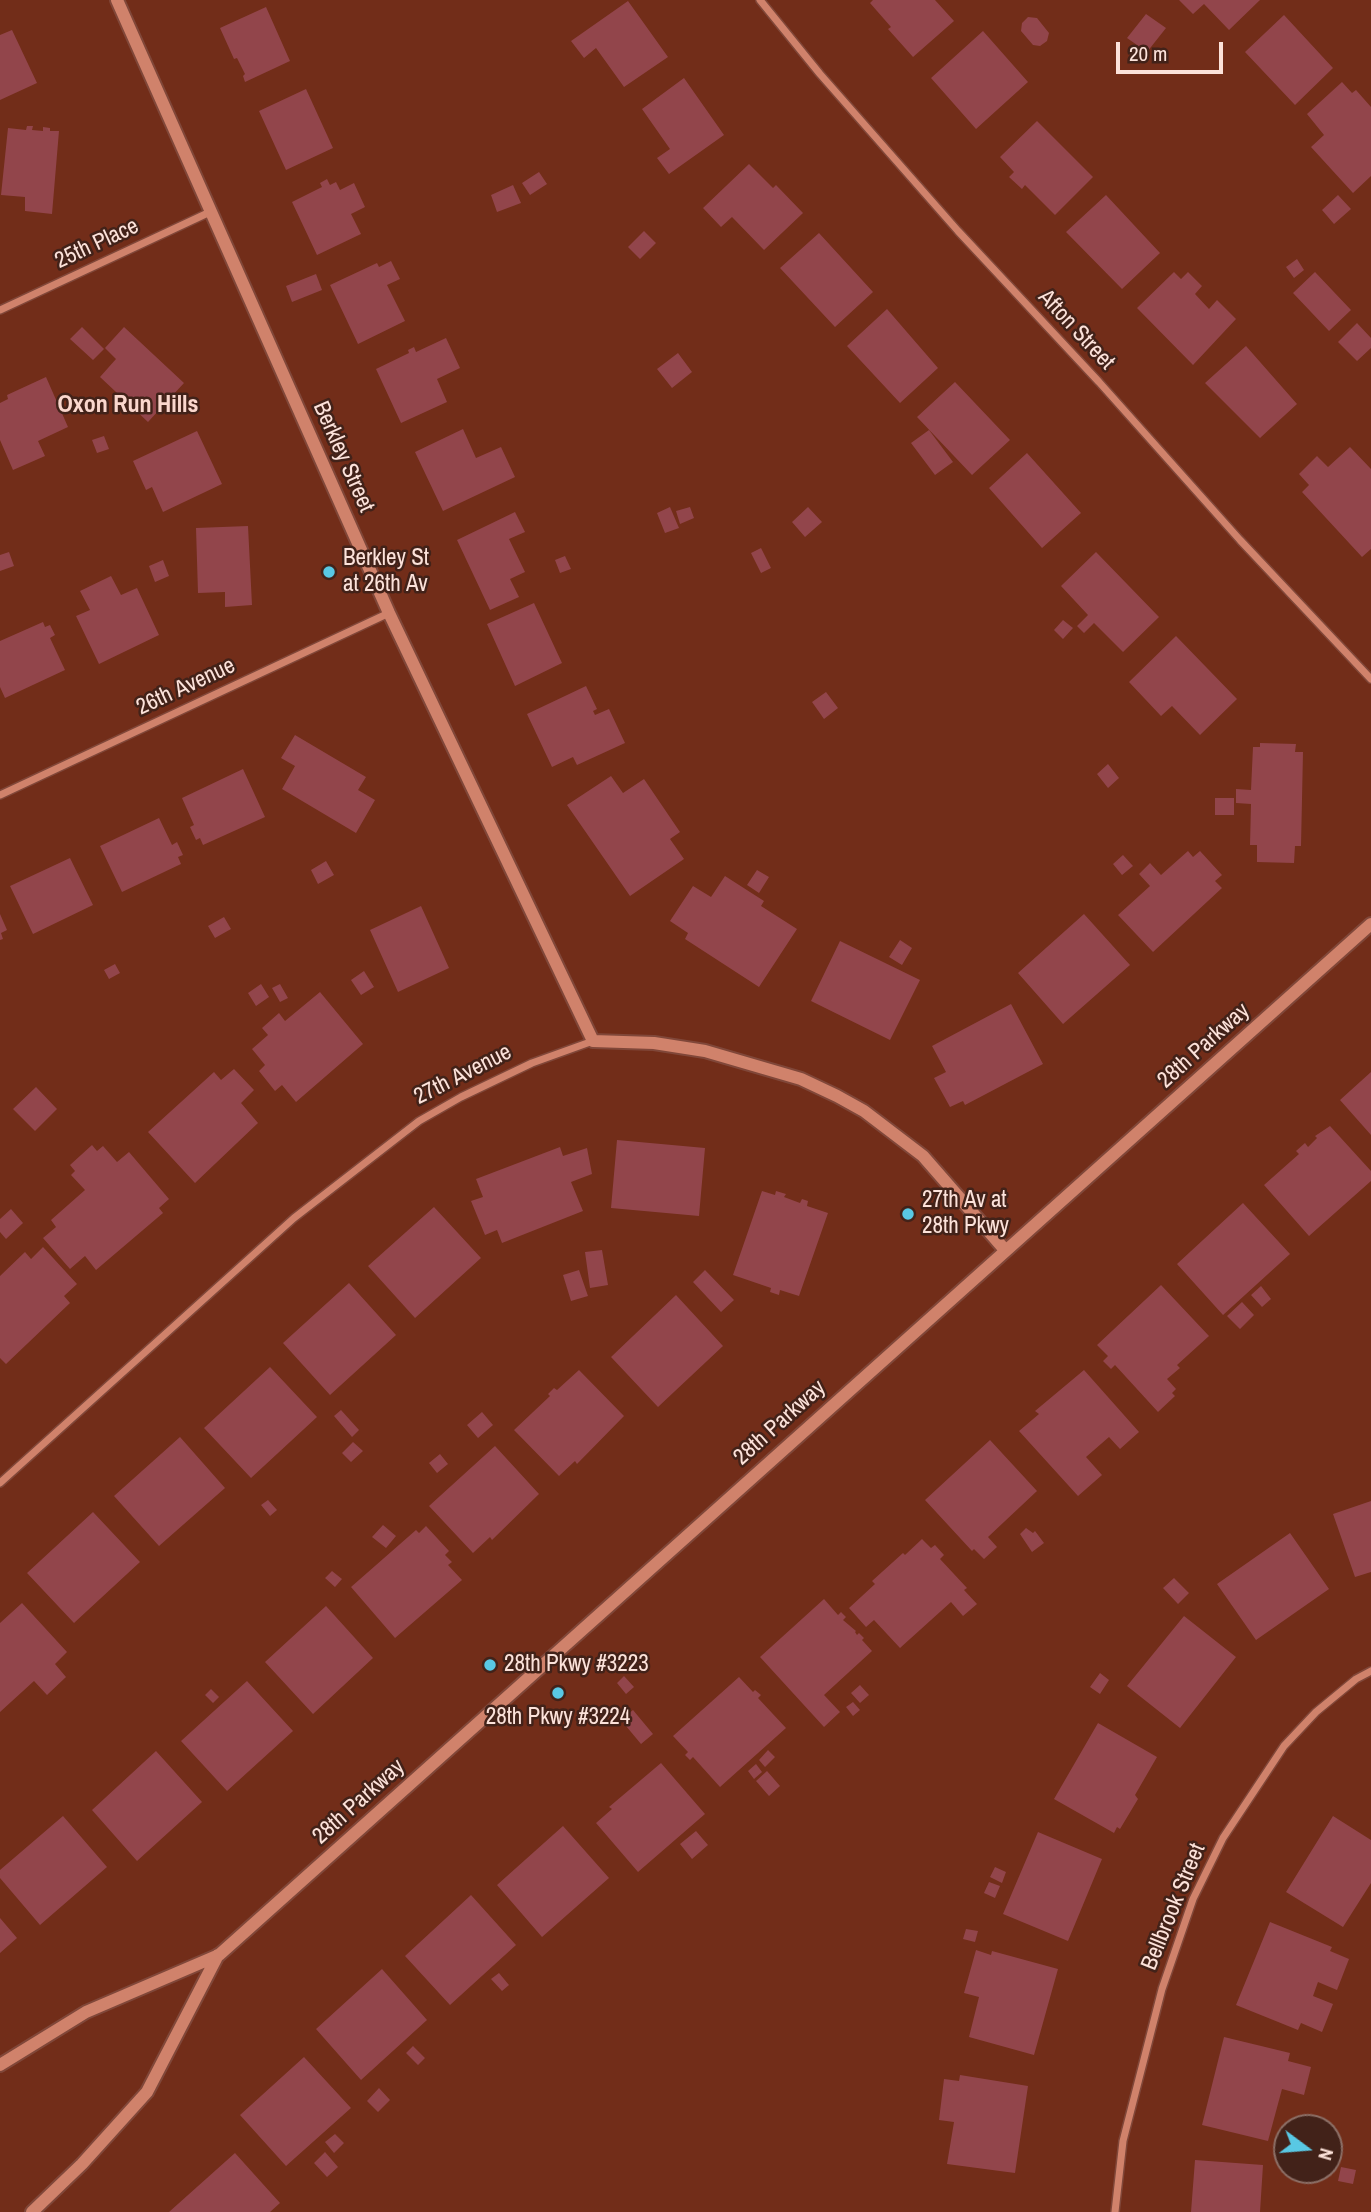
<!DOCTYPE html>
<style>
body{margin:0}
#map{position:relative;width:1371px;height:2212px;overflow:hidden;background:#722d19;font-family:"Archivo Narrow",sans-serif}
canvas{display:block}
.north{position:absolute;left:1273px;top:2114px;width:70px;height:70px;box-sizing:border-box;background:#422219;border:2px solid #8c6f66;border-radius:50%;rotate:106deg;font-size:19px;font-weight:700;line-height:28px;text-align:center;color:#fce2da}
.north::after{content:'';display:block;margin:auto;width:24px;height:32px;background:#59c8e4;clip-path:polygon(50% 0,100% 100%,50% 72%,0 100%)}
.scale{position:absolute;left:1116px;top:42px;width:107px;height:32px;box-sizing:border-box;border:4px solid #fce2da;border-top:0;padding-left:9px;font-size:21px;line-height:24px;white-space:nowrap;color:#fce2da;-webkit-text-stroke:5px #422219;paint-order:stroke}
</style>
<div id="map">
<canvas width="1371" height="2212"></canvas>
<div class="north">N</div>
<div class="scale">20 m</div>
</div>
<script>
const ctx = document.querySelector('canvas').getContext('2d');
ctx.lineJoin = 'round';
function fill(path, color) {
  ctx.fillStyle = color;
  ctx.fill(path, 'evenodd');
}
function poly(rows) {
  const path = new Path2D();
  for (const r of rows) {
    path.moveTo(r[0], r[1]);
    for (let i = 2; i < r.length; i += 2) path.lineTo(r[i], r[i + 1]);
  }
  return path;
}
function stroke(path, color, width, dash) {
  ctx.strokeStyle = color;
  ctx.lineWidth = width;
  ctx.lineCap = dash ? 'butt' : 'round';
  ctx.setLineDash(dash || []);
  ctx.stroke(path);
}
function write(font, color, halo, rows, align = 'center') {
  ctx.font = font + ' "Archivo Narrow",sans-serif';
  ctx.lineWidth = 5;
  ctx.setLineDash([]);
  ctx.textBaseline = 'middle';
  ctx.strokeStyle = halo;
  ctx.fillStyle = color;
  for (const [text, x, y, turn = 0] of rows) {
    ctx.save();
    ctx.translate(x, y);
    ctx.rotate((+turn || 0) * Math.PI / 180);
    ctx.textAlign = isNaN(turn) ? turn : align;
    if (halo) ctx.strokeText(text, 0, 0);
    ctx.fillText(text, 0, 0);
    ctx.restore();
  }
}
fill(poly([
 [873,0,935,0,954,21,913,57,888,29,891,27,870,3],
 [1179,0,1260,0,1229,30,1204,4,1193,14],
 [628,1,668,57,624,87,596,48,584,58,571,41],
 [266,7,290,61,245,82,243,76,245,74,237,58,234,59,220,28],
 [1146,14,1166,28,1147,52,1127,38],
 [1284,15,1333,68,1295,105,1245,52],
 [1028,17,1037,18,1049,33,1047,41,1040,46,1033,45,1021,31,1022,23],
 [12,30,37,83,0,100,0,35],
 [983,31,1028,82,976,129,931,78],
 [684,78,724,135,669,174,657,158,670,149,642,109],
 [1342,82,1352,93,1356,90,1371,107,1371,176,1353,193,1311,147,1324,135,1307,114],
 [306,89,333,148,286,170,259,111],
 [1037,121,1093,177,1055,215,1025,185,1022,189,1009,177,1014,172,1000,157],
 [27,126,33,126,32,130,43,131,43,127,50,128,50,131,59,131,52,214,25,211,25,197,1,195,8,128,26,130],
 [749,164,773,188,776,185,803,213,764,250,732,217,721,227,703,208],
 [539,172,547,184,530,195,522,183],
 [327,179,330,185,336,182,340,190,354,183,365,207,351,214,361,234,317,255,292,202,322,187,320,183],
 [513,185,521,203,497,212,491,195],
 [1106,195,1160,253,1122,289,1066,232],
 [1338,195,1351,209,1334,224,1322,210],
 [644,231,656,243,640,259,628,247],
 [819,233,873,292,835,327,780,268],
 [1297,259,1304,270,1294,278,1286,267],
 [391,261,400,279,387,285,405,321,358,344,330,285,377,263,379,267],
 [1174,272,1181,279,1188,272,1202,286,1195,294,1209,309,1217,300,1236,319,1193,365,1137,308],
 [1315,272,1351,310,1329,331,1293,293],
 [316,274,322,290,292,302,286,286],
 [887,309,938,368,900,403,847,346],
 [1357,323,1371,338,1371,348,1357,361,1338,342],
 [82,327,104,349,93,360,70,339],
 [124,327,184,383,148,422,100,377,116,359,105,348],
 [446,338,460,368,437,379,447,402,401,423,376,369,409,353,408,350,414,347,416,352],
 [1246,346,1297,404,1260,438,1205,383],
 [678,353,692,372,672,388,657,369],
 [46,377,68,427,38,441,45,456,13,470,0,440,0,403,8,399,7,395],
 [955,382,1010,440,972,475,917,417],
 [463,429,476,458,501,447,515,477,443,511,415,452],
 [929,430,953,462,935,475,911,443],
 [197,431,222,484,163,512,152,487,146,490,133,461],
 [104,436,109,449,97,453,92,440],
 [1350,447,1371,469,1371,549,1362,557,1302,492,1309,485,1299,474,1317,456,1328,467],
 [1027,453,1081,513,1042,548,989,488],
 [670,507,679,528,665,533,657,513],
 [690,507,694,518,680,524,676,511],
 [808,507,822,522,805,537,792,522],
 [515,512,525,532,509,539,525,572,510,579,519,597,490,610,457,540],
 [248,526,252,605,225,607,225,592,198,593,196,528],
 [761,548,771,568,761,573,751,553],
 [9,552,14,566,0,571,0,555],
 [1096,552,1159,617,1123,652,1094,623,1084,633,1077,626,1088,615,1061,586],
 [565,556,571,569,560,573,555,560],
 [163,560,169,576,155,582,149,566],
 [111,576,121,595,137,588,159,635,99,664,76,616,90,610,80,591],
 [534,603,562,663,515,686,487,624],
 [1063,620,1073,628,1063,639,1054,630],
 [43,622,45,627,50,625,55,635,50,638,65,670,5,698,0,687,0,641],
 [1176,636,1237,699,1200,735,1172,706,1161,716,1129,682],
 [586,686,597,709,593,711,595,715,609,709,625,743,577,765,573,757,552,767,527,714],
 [826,692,838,708,824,719,812,702],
 [295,735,366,777,358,790,375,800,356,833,282,789,295,766,281,758],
 [1260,743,1296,744,1295,752,1303,752,1301,846,1295,846,1294,863,1257,862,1257,845,1250,845,1251,804,1236,803,1236,789,1251,790,1253,747,1260,747],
 [1108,764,1119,778,1108,788,1097,774],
 [243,769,265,817,203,845,200,838,196,840,190,827,194,825,182,798],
 [611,776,623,793,644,779,680,832,670,839,684,859,630,896,567,805],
 [1215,798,1234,798,1234,815,1215,815],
 [159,818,172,845,177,842,183,855,178,857,181,864,122,892,100,846],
 [1188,851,1193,857,1200,851,1222,875,1215,881,1222,888,1153,952,1118,915,1150,886,1139,874,1150,863,1161,875],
 [1123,855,1133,866,1122,875,1113,864],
 [70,858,93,905,33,934,10,886],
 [326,861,334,875,318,884,311,870],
 [757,870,769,877,759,893,747,885],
 [725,876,764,901,761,906,797,929,759,987,685,939,688,933,670,921,693,886,711,897],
 [421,906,449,968,398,992,370,930],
 [0,914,7,930,1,933,3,939,0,940],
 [1084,914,1130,965,1063,1024,1018,973],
 [224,917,231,929,215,938,208,926],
 [900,940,912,948,902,965,889,957],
 [840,941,920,980,890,1040,811,1001],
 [115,964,120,973,109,979,104,970],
 [364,971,374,987,361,995,351,980],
 [261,984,269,997,256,1006,248,993],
 [280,984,288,998,280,1002,272,988],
 [320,992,363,1044,296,1102,282,1085,275,1091,259,1071,265,1065,252,1049,268,1035,262,1028,279,1013,285,1021],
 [1011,1004,1043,1064,965,1105,963,1101,950,1107,934,1078,946,1072,932,1046],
 [234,1069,254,1090,241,1103,258,1123,195,1183,148,1132,214,1072,221,1080],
 [1371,1072,1371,1135,1340,1100],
 [36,1087,57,1109,35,1131,13,1109],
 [1330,1126,1371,1171,1371,1181,1309,1236,1264,1185,1299,1154,1296,1151,1305,1143,1308,1147,1317,1138,1315,1136],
 [617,1140,705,1148,699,1216,611,1208],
 [92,1145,97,1151,103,1146,117,1162,129,1152,169,1199,159,1208,163,1213,96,1270,85,1256,70,1269,43,1238,56,1227,51,1220,85,1190,71,1175,75,1171,70,1165],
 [560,1147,563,1156,587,1148,592,1174,571,1182,583,1211,502,1243,497,1230,485,1235,471,1201,483,1197,476,1179],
 [762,1191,775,1195,776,1191,786,1194,784,1197,800,1203,802,1199,808,1201,807,1206,828,1213,799,1296,780,1290,779,1295,770,1292,771,1288,733,1275],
 [1243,1203,1290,1254,1223,1315,1177,1264],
 [434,1207,481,1258,415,1318,368,1266],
 [11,1209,23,1223,6,1239,0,1232,0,1219],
 [43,1247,77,1284,64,1296,70,1303,6,1364,0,1358,0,1276,25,1252,31,1259],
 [602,1250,608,1285,590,1288,585,1252],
 [579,1270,588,1296,571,1301,563,1275],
 [705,1270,734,1300,721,1312,693,1282],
 [349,1283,396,1335,330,1395,283,1343],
 [1161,1285,1209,1336,1177,1365,1180,1368,1167,1379,1176,1389,1172,1393,1175,1396,1158,1412,1115,1365,1111,1369,1103,1361,1108,1356,1097,1345],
 [1261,1286,1271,1299,1262,1307,1251,1295],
 [676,1295,723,1346,658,1407,611,1357],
 [1242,1302,1254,1315,1240,1329,1227,1316],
 [270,1367,317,1417,251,1478,204,1428],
 [579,1370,624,1416,577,1464,575,1461,559,1476,514,1430,550,1396,548,1394,554,1388,557,1390],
 [1084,1370,1139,1432,1120,1449,1109,1437,1086,1457,1102,1475,1078,1496,1019,1431,1039,1414,1035,1411],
 [341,1410,359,1430,352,1437,334,1416],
 [482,1412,493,1425,478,1438,467,1425],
 [180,1437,225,1488,159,1546,114,1496],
 [990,1440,1037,1491,988,1537,997,1547,984,1559,974,1549,972,1551,925,1500],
 [353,1442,363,1451,351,1462,342,1453],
 [495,1446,539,1494,492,1540,490,1537,473,1553,429,1506],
 [440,1454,448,1464,437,1473,429,1463],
 [268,1500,277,1510,270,1516,261,1505],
 [1371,1501,1371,1572,1355,1577,1333,1514],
 [93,1512,140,1562,74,1623,27,1573],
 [383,1525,396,1536,386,1548,372,1537],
 [426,1526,449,1551,445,1555,452,1562,448,1565,462,1580,395,1638,351,1587,416,1530,419,1533],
 [1026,1528,1033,1533,1035,1531,1044,1543,1032,1552,1020,1534],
 [1290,1533,1329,1589,1256,1640,1217,1584],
 [922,1539,931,1548,935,1545,944,1555,940,1559,967,1588,964,1590,977,1604,963,1616,951,1602,900,1648,874,1620,866,1627,849,1608,875,1584,872,1581,903,1553,905,1555],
 [332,1571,342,1579,335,1587,325,1578],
 [1174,1578,1189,1593,1178,1604,1163,1588],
 [824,1599,838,1615,841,1612,846,1617,843,1620,856,1631,855,1632,857,1635,859,1633,864,1638,862,1640,872,1651,824,1695,840,1712,824,1727,760,1657],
 [22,1603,67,1652,55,1664,66,1677,47,1695,34,1681,0,1712,0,1623],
 [326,1606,373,1658,313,1714,265,1662],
 [1184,1616,1236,1657,1180,1728,1127,1686],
 [1100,1673,1109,1680,1100,1694,1090,1687],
 [624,1676,634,1687,626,1694,617,1683],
 [739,1677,753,1692,755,1690,761,1695,758,1698,786,1728,720,1787,693,1757,690,1760,685,1755,688,1752,673,1736],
 [247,1681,293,1731,227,1791,181,1741],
 [860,1685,869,1695,860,1703,851,1693],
 [211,1689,219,1697,213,1703,205,1695],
 [853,1702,860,1710,853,1716,846,1707],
 [633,1710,653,1734,641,1744,621,1720],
 [1098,1723,1157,1757,1135,1795,1138,1799,1120,1829,1117,1827,1114,1833,1054,1799],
 [768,1750,775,1757,765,1767,759,1760],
 [156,1751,202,1802,137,1861,92,1810],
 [661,1763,705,1814,638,1872,596,1823,612,1809,609,1807],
 [756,1764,762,1772,754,1779,748,1771],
 [767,1771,780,1786,769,1796,756,1781],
 [63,1816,107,1867,40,1925,0,1878,0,1870],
 [1333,1816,1371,1840,1371,1883,1343,1927,1286,1892],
 [563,1826,609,1878,542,1937,497,1885],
 [696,1831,708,1845,692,1859,680,1844],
 [1038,1832,1102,1859,1068,1941,1003,1914],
 [995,1867,1006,1872,1002,1883,990,1877],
 [989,1882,1000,1886,995,1898,984,1893],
 [471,1895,516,1945,450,2005,405,1956],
 [0,1918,17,1938,0,1953],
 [1270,1922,1332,1947,1330,1951,1349,1959,1337,1990,1318,1982,1313,1996,1333,2004,1322,2032,1301,2023,1298,2030,1236,2005],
 [966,1929,978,1931,975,1942,963,1939],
 [976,1950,991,1955,992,1951,1058,1969,1034,2055,969,2037,979,1997,964,1993],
 [382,1969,427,2020,361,2080,316,2029],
 [499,1973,509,1985,502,1991,491,1979],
 [1224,2037,1290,2053,1288,2061,1311,2067,1304,2095,1282,2089,1268,2141,1202,2125],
 [413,2046,425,2058,418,2065,406,2053],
 [304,2057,351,2108,286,2166,240,2115],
 [960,2075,1028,2086,1015,2173,947,2164,954,2122,939,2120,944,2079,959,2081],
 [379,2088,390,2100,378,2112,367,2101],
 [335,2134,344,2143,334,2153,325,2142],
 [325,2152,338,2167,327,2177,314,2163],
 [235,2153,280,2203,270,2212,169,2212],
 [1195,2160,1263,2165,1260,2212,1191,2212],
 [1341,2167,1356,2170,1353,2184,1338,2181]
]), '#92454b');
const minor = poly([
 [760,0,820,74,958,231,1099,382,1240,540,1371,679],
 [0,310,210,212],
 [0,795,389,613],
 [0,1483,294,1218,419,1121,461,1097,532,1063,593,1041],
 [1115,2212,1123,2141,1162,1989,1193,1899,1223,1838,1284,1746,1316,1712,1356,1679,1371,1671]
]);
const tertiary = poly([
 [117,0,389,613,593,1041,654,1043,705,1051,801,1079,837,1096,864,1111,923,1156,1005,1250],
 [0,2065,86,2012,219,1955,1371,924],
 [32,2212,82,2164,147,2092,218,1955]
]);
stroke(minor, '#804739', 10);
stroke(tertiary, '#804739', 16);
stroke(minor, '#d0826b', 7);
stroke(tertiary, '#d0826b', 12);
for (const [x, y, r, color] of [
 [329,572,7,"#59c8e4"],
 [908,1214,7,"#59c8e4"],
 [490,1665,7,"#59c8e4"],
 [558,1693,7,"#59c8e4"]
]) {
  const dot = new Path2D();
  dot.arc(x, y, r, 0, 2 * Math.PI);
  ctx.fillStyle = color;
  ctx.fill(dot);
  stroke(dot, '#422219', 2.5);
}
write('23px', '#fce2da', '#422219', [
 ["25th Place",97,244,-25],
 ["Afton Street",1076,330,47],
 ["Berkley Street",343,457,66],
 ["26th Avenue",186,687,-25],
 ["28th Parkway",1204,1046,-42],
 ["27th Avenue",463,1075,-27],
 ["28th Parkway",780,1423,-42],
 ["28th Parkway",359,1802,-42],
 ["Bellbrook Street",1174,1907,-68]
]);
write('23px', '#fce2da', '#422219', [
 ["Berkley St",343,559],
 ["at 26th Av",343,585],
 ["27th Av at",922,1201],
 ["28th Pkwy",922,1227],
 ["28th Pkwy #3223",504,1665],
 ["28th Pkwy #3224",558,1718,"center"]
], 'left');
write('bold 24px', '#fad7cd', '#422219', [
 ["Oxon Run Hills",128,406]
]);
</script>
